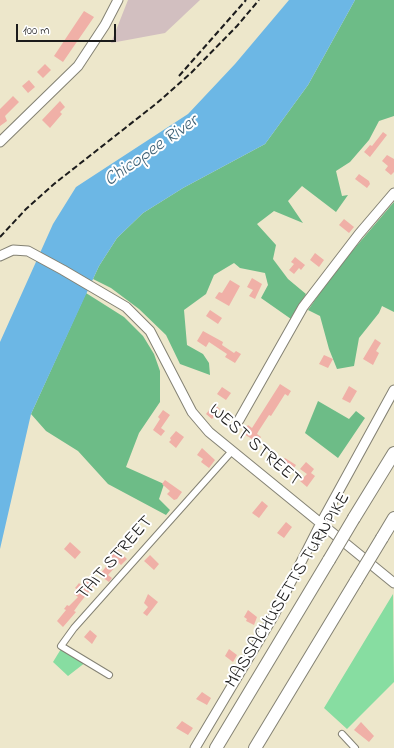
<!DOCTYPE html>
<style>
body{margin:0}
#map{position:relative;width:394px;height:748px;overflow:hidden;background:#ede7cb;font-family:"Indie Flower",sans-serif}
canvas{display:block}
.scale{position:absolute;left:16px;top:24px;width:100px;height:18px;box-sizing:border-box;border:2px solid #1c1c1c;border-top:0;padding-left:5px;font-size:12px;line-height:14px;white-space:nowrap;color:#1c1c1c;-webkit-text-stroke:3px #fff;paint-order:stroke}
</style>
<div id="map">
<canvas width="394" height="748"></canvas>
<div class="scale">100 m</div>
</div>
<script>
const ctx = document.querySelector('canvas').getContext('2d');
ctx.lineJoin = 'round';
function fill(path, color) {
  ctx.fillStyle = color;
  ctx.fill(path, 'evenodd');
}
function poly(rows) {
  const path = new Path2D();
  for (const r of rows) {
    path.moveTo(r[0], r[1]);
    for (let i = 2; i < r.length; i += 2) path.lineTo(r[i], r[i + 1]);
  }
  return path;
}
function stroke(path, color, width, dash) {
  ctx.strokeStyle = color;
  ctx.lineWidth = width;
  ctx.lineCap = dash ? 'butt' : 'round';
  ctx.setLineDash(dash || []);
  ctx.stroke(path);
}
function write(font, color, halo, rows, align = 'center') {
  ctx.font = font + ' "Indie Flower",sans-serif';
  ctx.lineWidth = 4;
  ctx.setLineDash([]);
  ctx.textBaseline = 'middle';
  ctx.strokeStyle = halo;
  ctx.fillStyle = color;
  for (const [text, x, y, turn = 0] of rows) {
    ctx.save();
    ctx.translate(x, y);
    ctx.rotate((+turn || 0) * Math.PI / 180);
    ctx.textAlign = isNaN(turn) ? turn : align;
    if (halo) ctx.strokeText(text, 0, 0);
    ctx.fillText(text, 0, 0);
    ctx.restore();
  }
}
fill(poly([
 [128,0,200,0,165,33,111,43]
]), '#d2bfc0');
fill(poly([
 [393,594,394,682,347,729,324,708],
 [64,644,86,662,68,676,53,662]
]), '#87dda1');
fill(poly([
 [355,0,394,0,394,116,379,121,369,140,350,162,336,171,342,196,348,195,336,212,302,186,288,201,303,223,274,211,257,224,276,245,273,259,288,279,306,294,291,319,261,298,268,285,265,273,240,268,234,263,214,275,206,294,184,310,187,345,203,354,209,363,210,375,180,364,166,335,139,309,111,288,93,279,99,266,117,238,143,213,183,188,265,144,308,85],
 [394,202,394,312,382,306,379,313,359,338,354,366,337,369,329,349,320,316,308,310,336,270],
 [86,293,124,317,143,336,154,354,160,371,160,402,139,433,126,467,164,484,159,499,170,510,166,515,108,484,78,451,46,431,31,414],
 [318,401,349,419,356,411,365,418,338,458,305,433]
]), '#6dbc87');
fill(poly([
 [289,0,355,0,308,85,265,144,183,188,143,213,117,238,99,266,31,414,0,549,0,342,53,224,76,187,188,114,235,64]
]), '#6cb7e5');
fill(poly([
 [84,11,94,17,63,62,54,56],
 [45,64,51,70,43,78,37,72],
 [29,80,35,87,28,93,22,86],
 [13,96,19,102,5,116,7,121,0,126,0,109],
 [60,101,65,107,60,112,62,114,50,128,42,120],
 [383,132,387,135,370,157,364,152,370,145,372,146],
 [387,155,394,159,394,172,391,175,385,170,388,166,382,161],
 [359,174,369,181,370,184,367,188,355,179],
 [344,219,354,227,349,233,339,225],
 [315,253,324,260,319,267,310,260],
 [295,257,305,265,301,270,299,268,294,274,289,270,294,264,291,262],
 [252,278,262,284,255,299,249,296,253,290,247,287],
 [230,280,240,286,229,306,215,298,219,292,222,293],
 [210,310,222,318,218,324,206,316],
 [203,331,223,342,222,345,234,353,236,351,241,354,235,363,225,357,227,354,209,342,206,347,197,341],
 [375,339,381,343,376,351,379,353,373,365,363,359],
 [324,355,333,359,328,368,319,364],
 [280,384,291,391,288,396,285,394,271,416,269,415,258,432,257,434,261,437,257,442,242,433,248,425,252,428],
 [349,386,357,391,350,403,342,399],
 [222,387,231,393,226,400,217,394],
 [214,404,220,409,212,419,206,414],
 [163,410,170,415,161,428,165,431,161,436,153,430,160,419,158,417],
 [176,431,184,437,176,448,169,442,171,440,170,438],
 [202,448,215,460,209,468,201,462,203,459,197,455],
 [285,458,296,465,292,471,281,462],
 [306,462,314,469,311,473,315,476,307,487,300,481,307,474,300,469],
 [165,480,182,492,177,499,174,500,167,494,170,491,162,484],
 [262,501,268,506,259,518,252,513],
 [286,522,292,527,284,538,277,533],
 [70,542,81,552,75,559,64,549],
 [115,547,127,559,121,565,119,563,108,575,112,578,109,582,99,575,111,561,106,557],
 [150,555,159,564,154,570,144,561],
 [88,578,95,584,79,604,74,611,76,612,63,627,57,621,66,610,64,609,67,605,69,606,78,597,74,594,78,590,75,588,79,583,81,585],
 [148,594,158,602,147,616,143,613,148,607,144,603],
 [248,610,257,617,254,625,246,621,247,619,244,617],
 [90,630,97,636,92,644,84,637],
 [229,649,237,655,233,662,225,656],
 [202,692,211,698,207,705,196,699],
 [182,721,193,728,188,735,176,728],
 [361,722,374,736,369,742,354,730]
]), '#f0b0a7');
const street = poly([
 [109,675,61,646,74,628,232,451],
 [342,734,355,748]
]);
const secondary = poly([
 [0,142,78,66,105,25,118,0],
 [0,256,13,250,28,251,63,270,126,307,150,331,192,412,209,432,394,583],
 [239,420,303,307,359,234,394,193],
 [195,748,273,617,321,523,394,390]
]);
const highway = poly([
 [354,518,394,453],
 [382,538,394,518],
 [216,748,329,560],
 [255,748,356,581]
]);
stroke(street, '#848274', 8);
stroke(secondary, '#848274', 11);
stroke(highway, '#848274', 14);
stroke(street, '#fff', 6);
stroke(secondary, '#fff', 9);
stroke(highway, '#fff', 12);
stroke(poly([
 [179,76,246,0],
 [0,237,26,209,54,184,157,103,191,73,237,26,259,0]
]), '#1c1c1c', 2, [6, 3]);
const highwayBridge = poly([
 [329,560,354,518],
 [356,581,382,538]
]);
stroke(highwayBridge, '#848274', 14, []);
stroke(highwayBridge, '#fff', 12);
write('18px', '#1c1c1c', '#fff', [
 ["WEST STREET",254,446,41],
 ["TAIT STREET",116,559,-49],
 ["MASSACHUSETTS TURNPIKE",289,591,-59]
]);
write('italic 19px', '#406276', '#fff', [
 ["Chicopee River",152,152,-35]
]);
</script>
